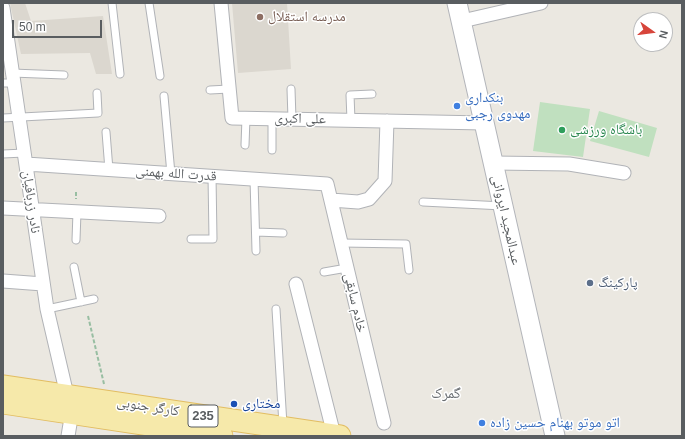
<!DOCTYPE html>
<meta charset="utf-8">
<style>
body{margin:0}
#map{position:relative;width:685px;height:439px;overflow:hidden;background:#ebe8e1;font-family:Arial,sans-serif}
canvas{display:block}
.frame{position:absolute;inset:0;border:4px solid #595d60;pointer-events:none}
.north{position:absolute;left:633px;top:12px;width:40px;height:40px;box-sizing:border-box;background:#fff;border:1px solid #bdbebf;border-radius:50%;rotate:104deg;font-size:11px;font-weight:700;line-height:16px;text-align:center;color:#595d60}
.north::after{content:'';display:block;margin:auto;width:14px;height:18px;background:#d7453b;clip-path:polygon(50% 0,100% 100%,50% 72%,0 100%)}
.scale{position:absolute;left:12px;top:20px;width:90px;height:18px;box-sizing:border-box;border:2px solid #595d60;border-top:0;padding-left:5px;font-size:12px;line-height:14px;white-space:nowrap;color:#595d60;-webkit-text-stroke:3px #fff;paint-order:stroke}
</style>
<div id="map">
<canvas width="685" height="439"></canvas>
<div class="frame"></div>
<div class="north">N</div>
<div class="scale">50 m</div>
</div>
<script>
const ctx = document.querySelector('canvas').getContext('2d');
ctx.lineJoin = 'round';
function fill(path, color) {
  ctx.fillStyle = color;
  ctx.fill(path, 'evenodd');
}
function poly(rows) {
  const path = new Path2D();
  for (const r of rows) {
    path.moveTo(r[0], r[1]);
    for (let i = 2; i < r.length; i += 2) path.lineTo(r[i], r[i + 1]);
  }
  return path;
}
function stroke(path, color, width, dash) {
  ctx.strokeStyle = color;
  ctx.lineWidth = width;
  ctx.lineCap = dash ? 'butt' : 'round';
  ctx.setLineDash(dash || []);
  ctx.stroke(path);
}
function write(font, color, halo, rows, align = 'center') {
  ctx.font = font + ' Arial,"Noto Naskh Arabic",sans-serif';
  ctx.lineWidth = 3;
  ctx.setLineDash([]);
  ctx.textBaseline = 'middle';
  ctx.strokeStyle = halo;
  ctx.fillStyle = color;
  for (const [text, x, y, turn = 0] of rows) {
    ctx.save();
    ctx.translate(x, y);
    ctx.rotate((+turn || 0) * Math.PI / 180);
    ctx.textAlign = isNaN(turn) ? turn : align;
    if (halo) ctx.strokeText(text, 0, 0);
    ctx.fillText(text, 0, 0);
    ctx.restore();
  }
}
fill(poly([
 [10,3,25,3,31,21,103,16,112,74,96,74,90,53,21,54],
 [232,3,287,3,291,69,238,73]
]), '#dbd7cf');
fill(poly([
 [540,102,590,109,583,157,533,151],
 [599,111,657,128,649,157,590,141]
]), '#c0e0bf');
const lane = poly([
 [112,3,120,74],
 [149,3,160,76],
 [12,73,64,75],
 [3,83,14,83],
 [291,89,292,119],
 [210,90,229,89],
 [164,96,171,174],
 [3,118,98,113,97,93],
 [351,120,350,95,372,94],
 [106,132,109,170],
 [245,145,246,118],
 [272,150,272,119],
 [3,154,24,153],
 [254,179,256,251],
 [423,202,503,206],
 [256,232,283,233],
 [191,239,213,239,212,176],
 [76,240,77,212],
 [341,243,406,244,409,270],
 [74,267,81,302],
 [324,272,347,268],
 [47,309,94,299],
 [276,309,283,425]
]);
const street = poly([
 [221,3,232,118,484,123],
 [3,8,47,309,67,395],
 [462,21,541,3],
 [493,163,569,164,624,173],
 [26,164,327,184,384,423],
 [331,200,358,202,369,199,385,181,387,121],
 [3,208,159,216],
 [3,281,43,284],
 [296,284,334,435],
 [68,436,72,412]
]);
const secondary = poly([
 [457,3,555,436]
]);
const primary = poly([
 [3,386,340,436],
 [3,403,222,436]
]);
stroke(lane, '#b1b3b7', 9);
stroke(street, '#b1b3b7', 15);
stroke(secondary, '#b3b5ba', 21);
stroke(primary, '#e2bd62', 23);
stroke(poly([
 [76,192,76,199],
 [88,316,104,384]
]), '#98bea2', 2, [4, 2]);
stroke(lane, '#fff', 7);
stroke(street, '#fff', 13);
stroke(secondary, '#fff', 19);
stroke(primary, '#f6e9aa', 21);
for (const [x, y, r, color] of [
 [260,17,4,"#8d6e63"],
 [457,106,4,"#3f7fe0"],
 [562,130,4,"#2e9e5b"],
 [590,283,4,"#5c6f8a"],
 [234,404,4,"#1a4fb4"],
 [482,423,4,"#3f7fe0"]
]) {
  const dot = new Path2D();
  dot.arc(x, y, r, 0, 2 * Math.PI);
  ctx.fillStyle = color;
  ctx.fill(dot);
  stroke(dot, '#fff', 1.5);
}
for (const [x, y, w] of [
 [203,416,30]
]) {
  const box = new Path2D();
  box.roundRect(x - w / 2, y - 11, w, 22, 3);
  ctx.fillStyle = '#fff';
  ctx.fill(box);
  stroke(box, '#595d60', 1);
}
write('bold 13px', '#595d60', null, [
 ["235",203,416]
]);
write('14px', '#785e54', '#fff', [
 ["مدرسه استقلال",268,17]
], 'left');
write('14px', '#366cbe', '#fff', [
 ["بنکداری",465,98],
 ["مهدوی رجبی",465,114],
 ["اتو موتو بهنام حسین زاده",490,423]
], 'left');
write('14px', '#595d60', '#fff', [
 ["علی اکبری",300,119,1],
 ["قدرت الله بهمنی",176,174,4],
 ["نادر زربافیان",31,202,82],
 ["عبدالمجید ایروانی",506,220,77],
 ["خادم سابقی",355,303,77],
 ["کارگر جنوبی",148,407,9]
]);
write('14px', '#27864d', '#fff', [
 ["باشگاه ورزشی",570,130]
], 'left');
write('14px', '#4e5e75', '#fff', [
 ["پارکینگ",598,283]
], 'left');
write('14px', '#164399', '#fff', [
 ["مختاری",242,404]
], 'left');
write('15px', '#6a6e72', '#fff', [
 ["گمرک",446,394]
]);
</script>
